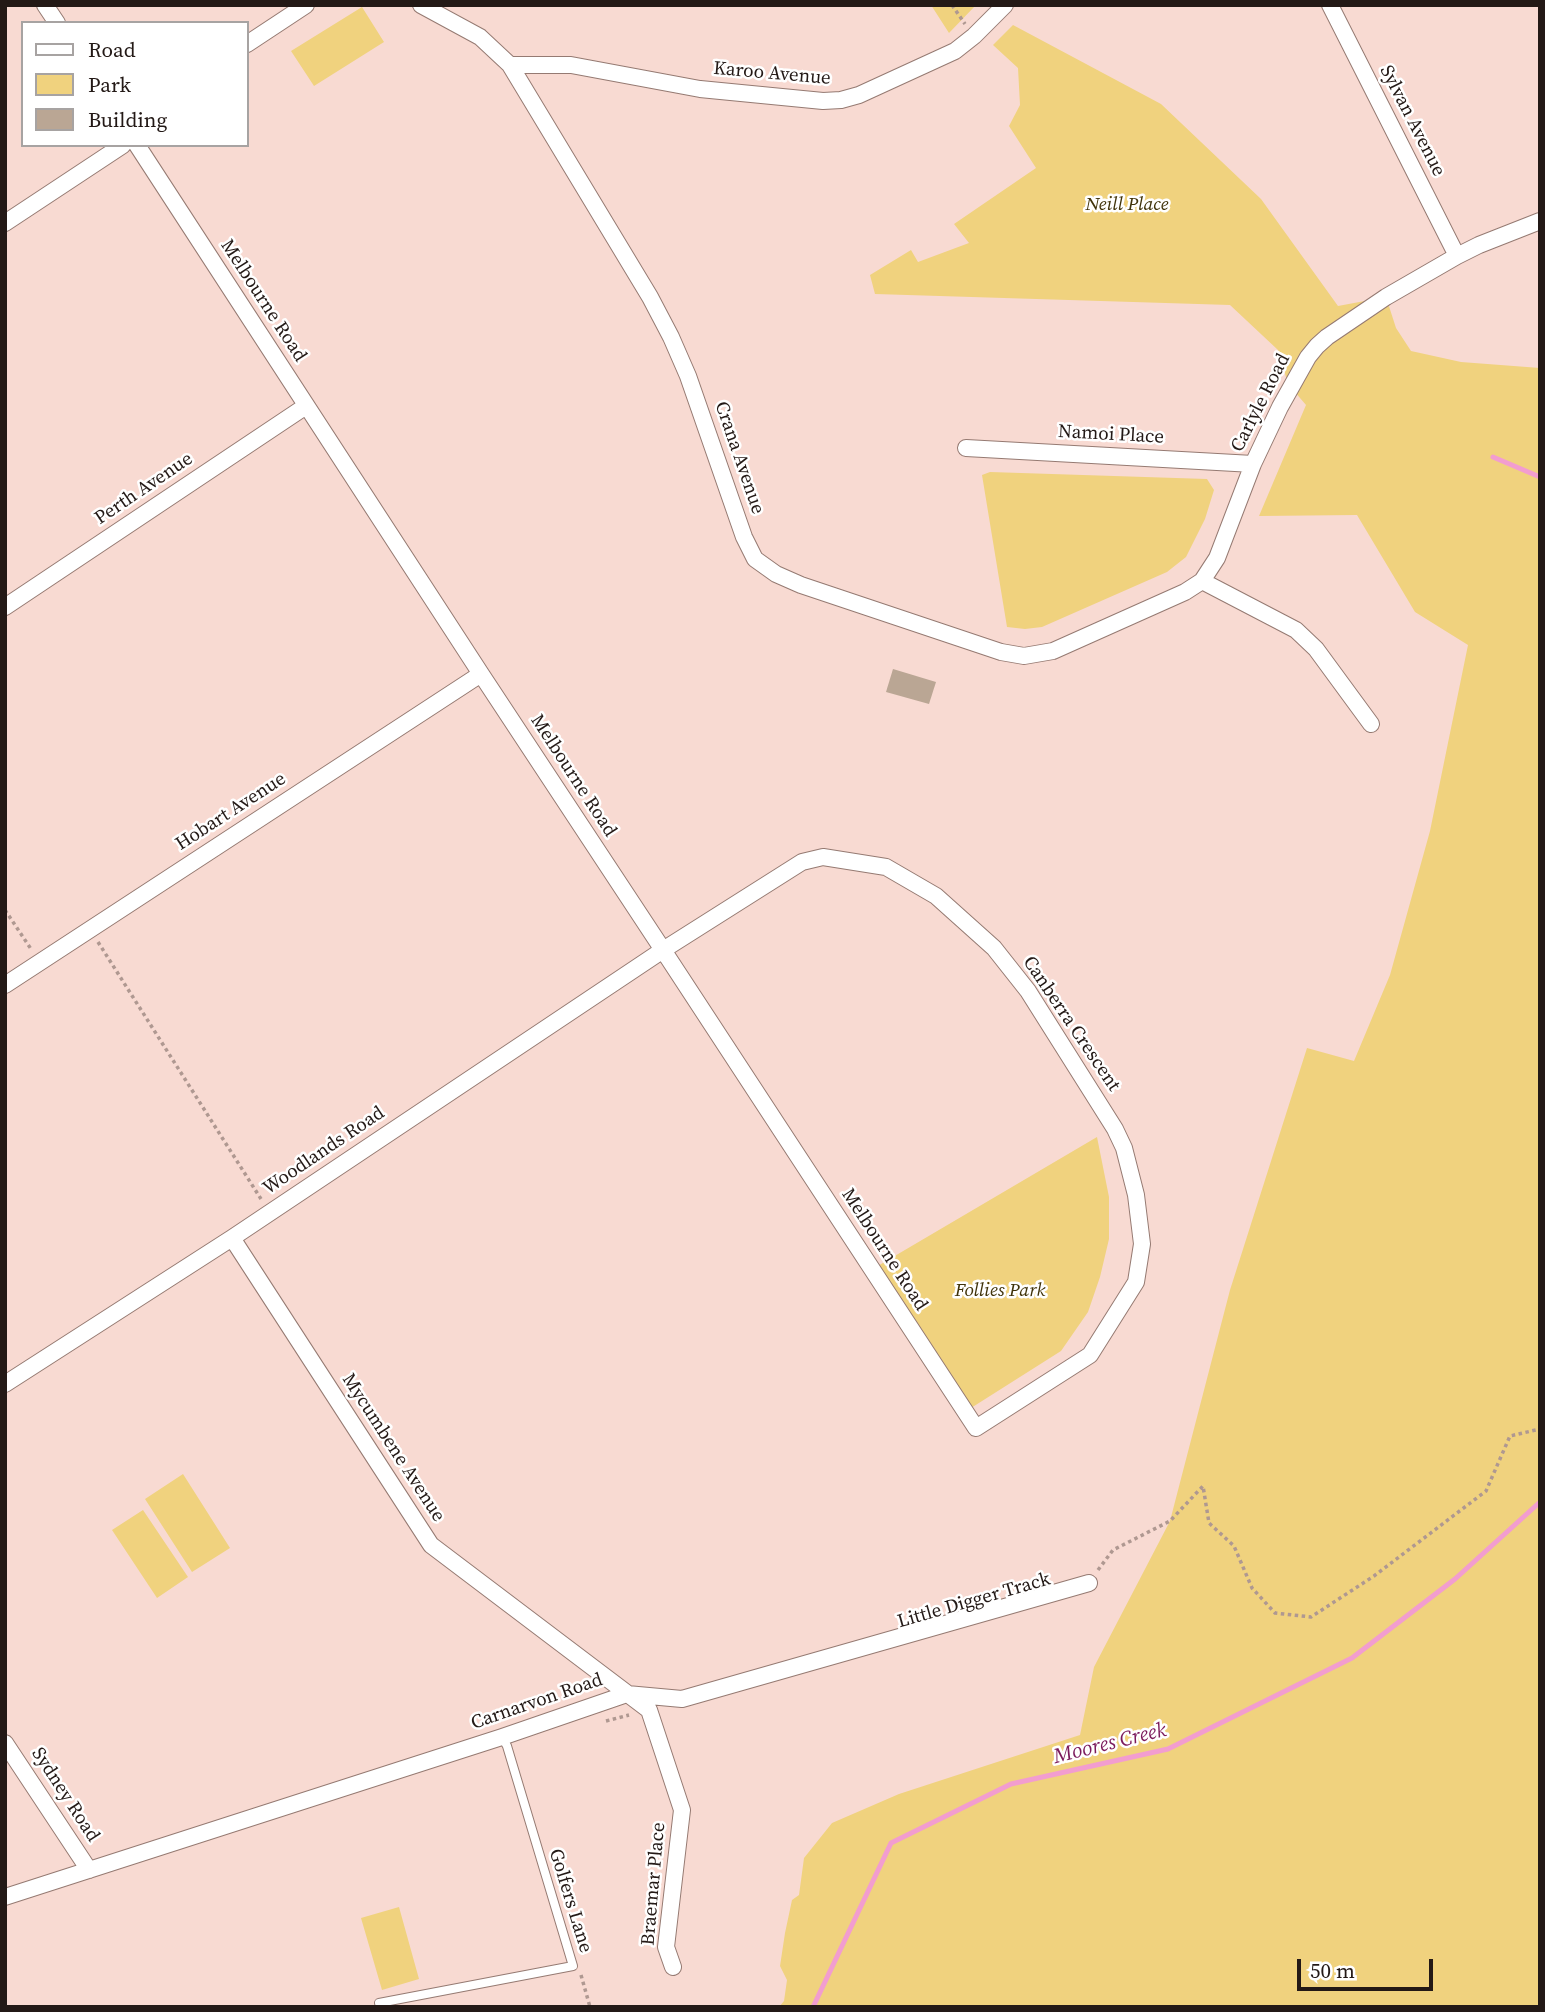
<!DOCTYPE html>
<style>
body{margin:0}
#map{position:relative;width:1545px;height:2012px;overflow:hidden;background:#f8dad2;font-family:"Source Serif 4",serif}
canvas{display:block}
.frame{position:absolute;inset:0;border:7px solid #231916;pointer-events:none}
.legend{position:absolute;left:21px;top:21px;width:228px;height:126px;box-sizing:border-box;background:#fff;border:2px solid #a7a3a2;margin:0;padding:9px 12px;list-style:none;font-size:21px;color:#231916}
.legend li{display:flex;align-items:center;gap:14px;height:35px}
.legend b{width:35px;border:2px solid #a7a3a2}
.scale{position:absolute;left:1297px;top:1959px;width:136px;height:32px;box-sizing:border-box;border:4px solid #231916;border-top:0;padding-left:9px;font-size:21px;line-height:24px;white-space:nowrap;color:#231916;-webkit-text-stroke:5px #fff;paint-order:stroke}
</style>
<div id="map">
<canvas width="1545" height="2012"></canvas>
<div class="frame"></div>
<ul class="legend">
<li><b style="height:9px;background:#fff"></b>Road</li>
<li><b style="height:19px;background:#f0d27e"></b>Park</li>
<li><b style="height:19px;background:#baa694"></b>Building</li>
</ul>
<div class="scale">50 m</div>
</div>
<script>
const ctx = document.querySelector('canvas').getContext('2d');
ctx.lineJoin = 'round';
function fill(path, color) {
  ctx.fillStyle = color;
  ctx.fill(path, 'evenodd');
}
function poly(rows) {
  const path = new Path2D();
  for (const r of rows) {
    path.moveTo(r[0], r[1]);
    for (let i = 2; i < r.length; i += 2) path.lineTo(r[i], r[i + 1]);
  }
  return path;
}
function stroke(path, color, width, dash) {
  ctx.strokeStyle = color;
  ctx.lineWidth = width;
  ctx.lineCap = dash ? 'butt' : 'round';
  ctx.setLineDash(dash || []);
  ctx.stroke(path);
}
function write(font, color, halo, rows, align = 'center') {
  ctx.font = font + ' "Source Serif 4",serif';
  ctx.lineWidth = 5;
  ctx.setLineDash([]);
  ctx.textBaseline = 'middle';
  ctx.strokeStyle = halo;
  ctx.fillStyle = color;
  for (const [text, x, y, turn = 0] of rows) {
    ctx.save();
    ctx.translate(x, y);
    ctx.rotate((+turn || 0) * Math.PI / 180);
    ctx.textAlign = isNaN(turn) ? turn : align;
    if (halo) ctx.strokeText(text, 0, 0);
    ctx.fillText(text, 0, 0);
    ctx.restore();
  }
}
fill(poly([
 [931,5,976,5,949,33],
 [362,7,384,42,314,86,291,51],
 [1013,25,1161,104,1261,199,1338,306,1386,297,1396,328,1411,351,1461,362,1540,368,1540,2007,779,2007,784,2001,787,1980,780,1966,785,1933,792,1900,799,1895,804,1858,832,1823,899,1794,1080,1735,1094,1667,1170,1521,1230,1290,1307,1048,1354,1061,1390,975,1430,831,1468,645,1415,612,1357,515,1259,516,1306,405,1288,384,1278,350,1230,305,875,294,870,275,911,250,918,262,969,243,954,224,1036,168,1009,126,1020,105,1018,68,993,45],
 [990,472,1207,479,1214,490,1205,519,1186,557,1167,572,1042,627,1025,629,1007,627,982,475],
 [1097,1137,1109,1197,1109,1239,1100,1277,1088,1312,1061,1351,971,1408,876,1267],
 [183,1474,230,1548,192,1572,145,1499],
 [143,1510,188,1577,157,1598,112,1530],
 [399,1907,419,1979,382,1990,361,1918]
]), '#f0d27e');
stroke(poly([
 [1493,457,1540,477],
 [813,2007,891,1843,1011,1784,1168,1749,1352,1658,1455,1579,1540,1502]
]), '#f29dcf', 5);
fill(poly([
 [893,669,936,682,929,704,886,692]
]), '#baa694');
const service = poly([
 [379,2003,573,1966,507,1746,502,1737]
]);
const minor = poly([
 [45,5,57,23],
 [421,5,480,37,510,65,650,297,671,337,688,376,744,537,755,559,776,574,801,585,1001,652,1024,656,1053,651,1185,592,1202,581,1217,558,1253,464,1280,407,1308,357,1317,346,1327,337,1386,297,1457,256,1479,245,1540,221],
 [1330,5,1457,256],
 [247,44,306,5],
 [510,65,571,65,700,89,823,101,841,100,859,95,955,51,974,36,1005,5],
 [5,223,123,145],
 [966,448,1253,464],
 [1202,581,1296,630,1316,649,1371,724],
 [5,607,306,406],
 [5,985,481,674],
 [232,1238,431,1545,649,1710,682,1810,666,1947,673,1967],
 [5,1384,232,1238,663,950,802,862,823,857,886,867,936,896,994,948,1028,991,1115,1129,1124,1148,1136,1195,1142,1244,1136,1282,1090,1355,976,1428,663,950,481,674,137,145],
 [5,1743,89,1870],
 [5,1897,502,1737,627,1694,682,1699,1089,1583]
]);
stroke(service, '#957a72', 10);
stroke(minor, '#957a72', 18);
stroke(poly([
 [952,5,965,24],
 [5,910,31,949],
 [98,942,261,1199],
 [1098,1570,1113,1550,1170,1521,1203,1486,1209,1523,1234,1546,1252,1588,1275,1613,1311,1617,1374,1576,1486,1491,1510,1436,1540,1429],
 [606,1721,629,1715],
 [581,1975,590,2007]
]), '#af9891', 3.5, [3.5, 3.5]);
stroke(service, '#fff', 8);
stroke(minor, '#fff', 16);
write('19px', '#231916', '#fff', [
 ["Karoo Avenue",772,74,5],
 ["Sylvan Avenue",1412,121,63],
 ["Melbourne Road",263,301,57],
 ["Carlyle Road",1261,403,-63],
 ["Namoi Place",1111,435,3],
 ["Crana Avenue",739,458,71],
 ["Perth Avenue",144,489,-34],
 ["Melbourne Road",573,776,57],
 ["Hobart Avenue",231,812,-33],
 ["Canberra Crescent",1071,1024,56],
 ["Woodlands Road",324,1151,-34],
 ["Melbourne Road",884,1250,57],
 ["Mycumbene Avenue",393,1448,57],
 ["Little Digger Track",974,1601,-16],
 ["Carnarvon Road",537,1702,-19],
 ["Sydney Road",65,1795,57],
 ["Braemar Place",654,1884,-85],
 ["Golfers Lane",570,1901,73]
]);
write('italic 19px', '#40330a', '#fff', [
 ["Neill Place",1127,205],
 ["Follies Park",1000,1291]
]);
write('italic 21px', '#7b1a5c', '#fff', [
 ["Moores Creek",1110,1744,-14]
]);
</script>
